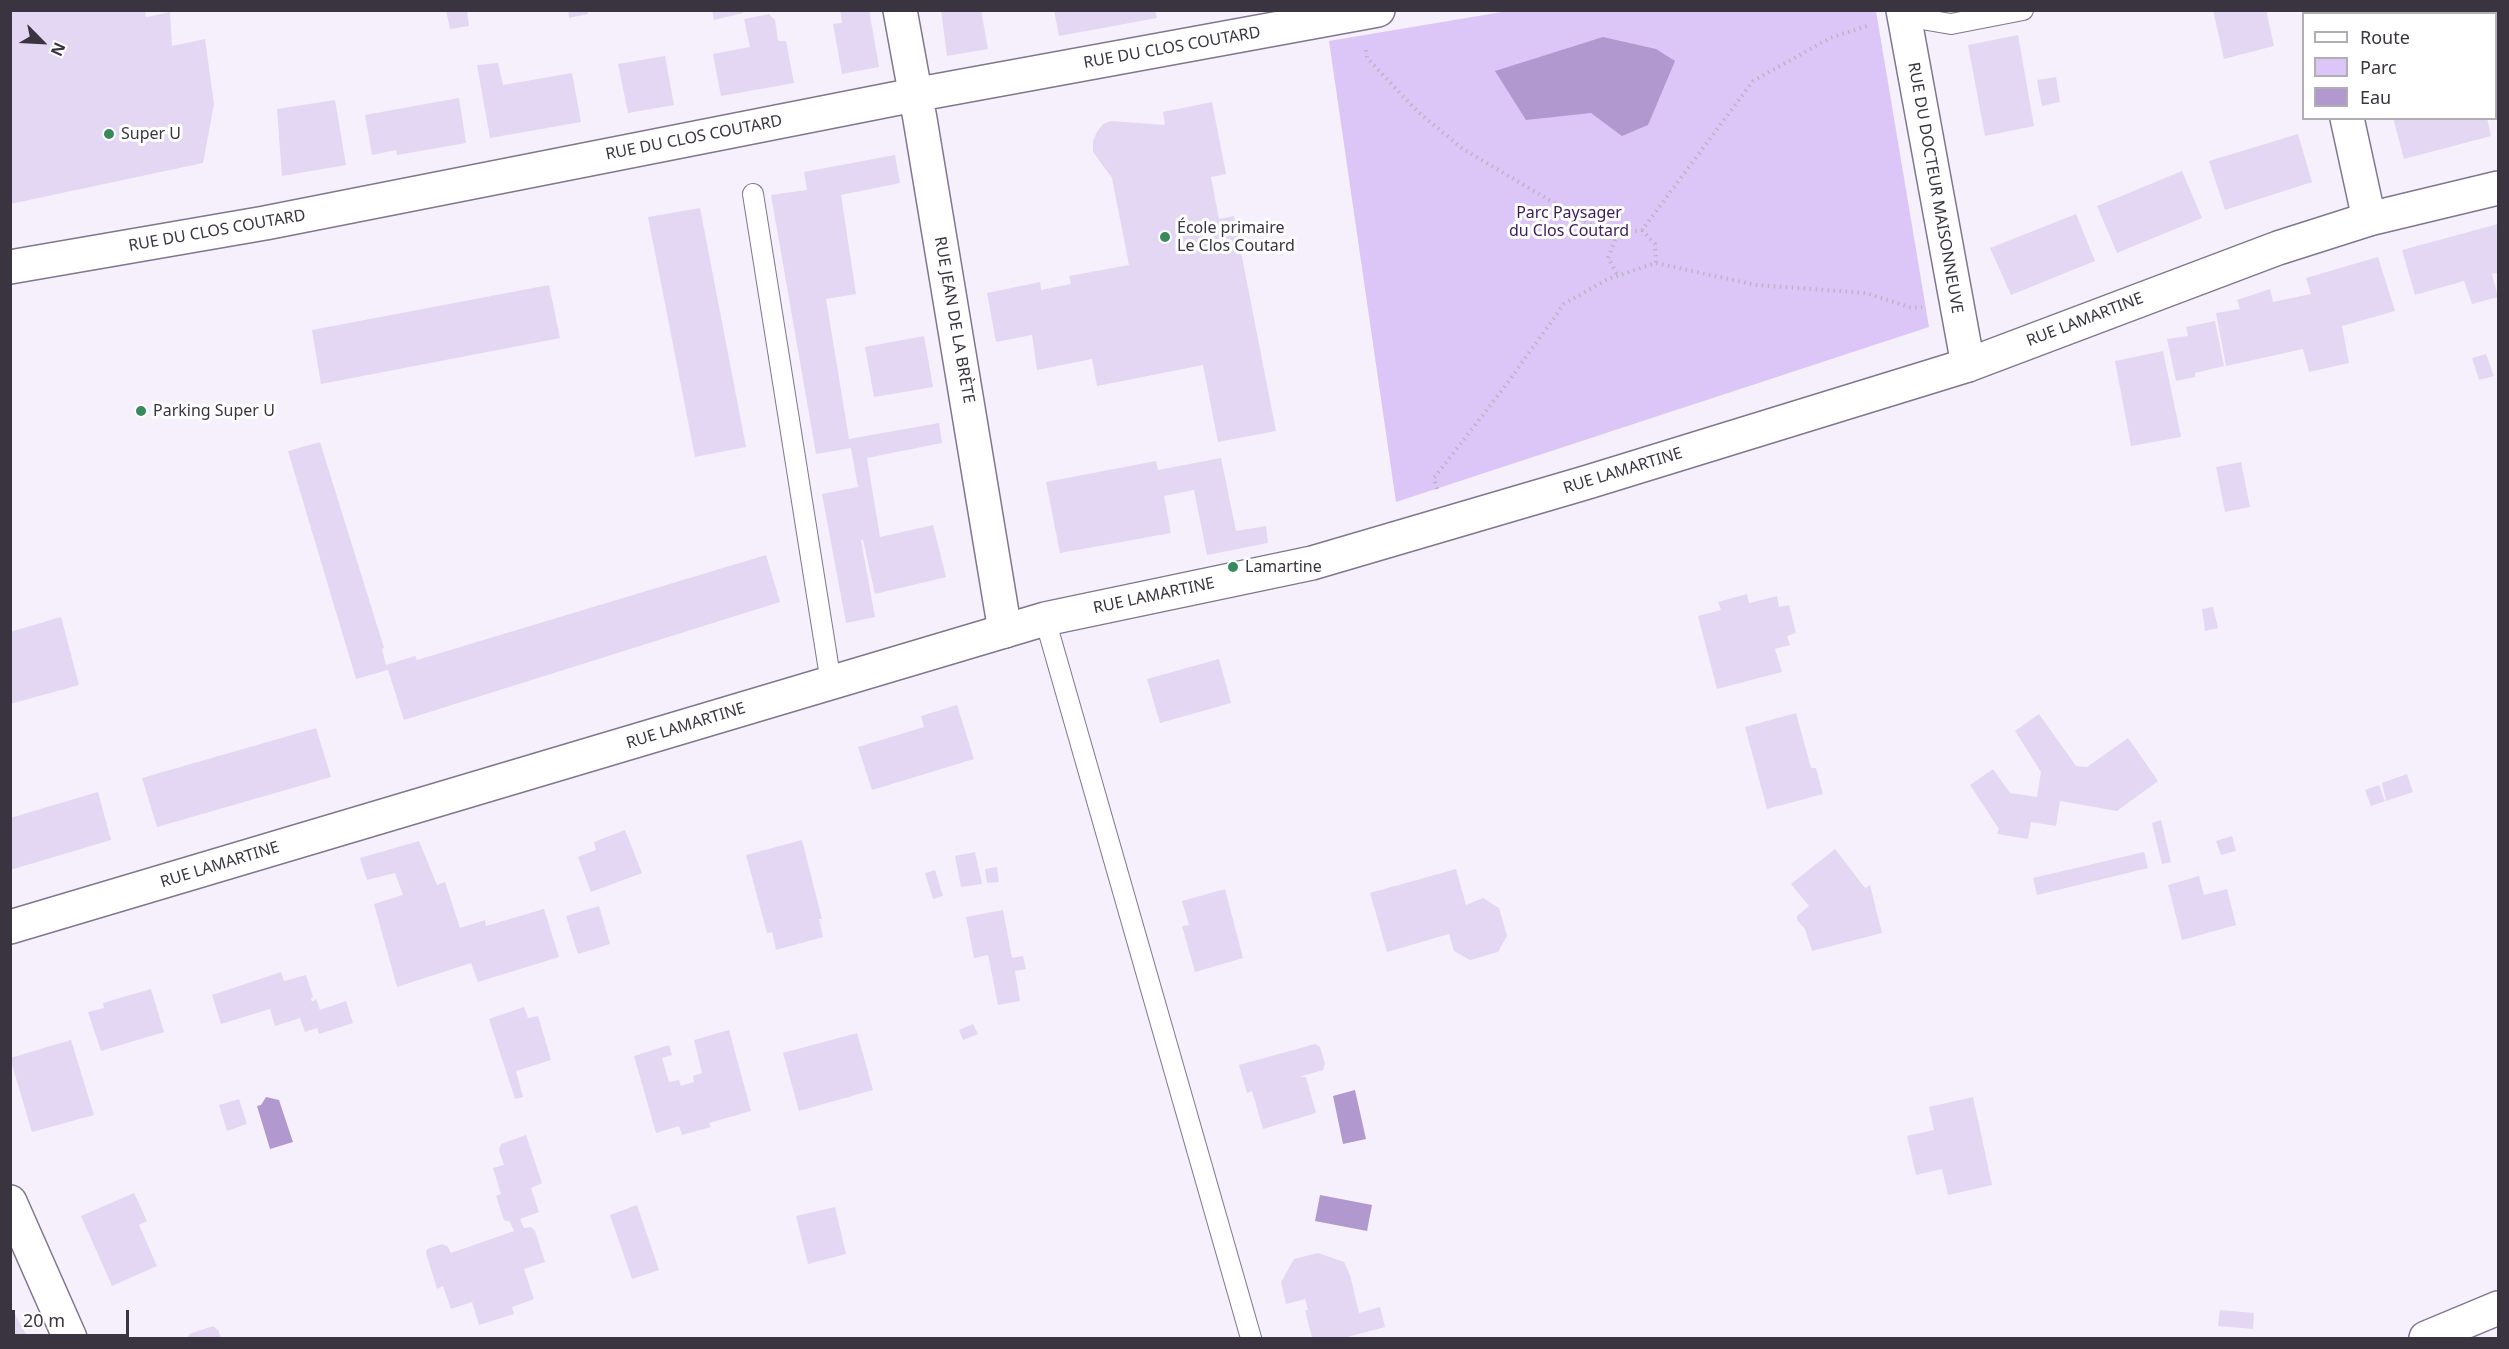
<!DOCTYPE html>
<meta charset="utf-8">
<style>
body{margin:0}
#map{position:relative;width:2509px;height:1349px;overflow:hidden;background:#f5f0fc;font-family:"Noto Sans",sans-serif}
canvas{display:block}
.frame{position:absolute;inset:0;border:12px solid #39343f;pointer-events:none}
.legend{position:absolute;left:2302px;top:12px;width:195px;height:108px;box-sizing:border-box;background:#fff;border:2px solid #b0aeb2;margin:0;padding:8px 10px;list-style:none;font-size:18px;color:#39343f}
.legend li{display:flex;align-items:center;gap:12px;height:30px}
.legend b{width:30px;border:2px solid #b0aeb2}
.north{position:absolute;left:12px;top:12px;width:60px;height:60px;-webkit-text-stroke:4px #fff;paint-order:stroke;rotate:114deg;font-size:16px;font-weight:700;line-height:24px;text-align:center;color:#39343f}
.north::after{content:'';display:block;margin:auto;width:21px;height:27px;background:#39343f;clip-path:polygon(50% 0,100% 100%,50% 72%,0 100%)}
.scale{position:absolute;left:12px;top:1310px;width:117px;height:27px;box-sizing:border-box;border:3px solid #39343f;border-top:0;padding-left:8px;font-size:18px;line-height:21px;white-space:nowrap;color:#39343f;-webkit-text-stroke:4px #fff;paint-order:stroke}
</style>
<div id="map">
<canvas width="2509" height="1349"></canvas>
<div class="frame"></div>
<ul class="legend">
<li><b style="height:8px;background:#fff"></b>Route</li>
<li><b style="height:16px;background:#dcc5f7"></b>Parc</li>
<li><b style="height:16px;background:#b198cf"></b>Eau</li>
</ul>
<div class="north">N</div>
<div class="scale">20 m</div>
</div>
<script>
const ctx = document.querySelector('canvas').getContext('2d');
ctx.lineJoin = 'round';
function fill(path, color) {
  ctx.fillStyle = color;
  ctx.fill(path, 'evenodd');
}
function poly(rows) {
  const path = new Path2D();
  for (const r of rows) {
    path.moveTo(r[0], r[1]);
    for (let i = 2; i < r.length; i += 2) path.lineTo(r[i], r[i + 1]);
  }
  return path;
}
function stroke(path, color, width, dash) {
  ctx.strokeStyle = color;
  ctx.lineWidth = width;
  ctx.lineCap = dash ? 'butt' : 'round';
  ctx.setLineDash(dash || []);
  ctx.stroke(path);
}
function write(font, color, halo, rows, align = 'center') {
  ctx.font = font + ' "Noto Sans",sans-serif';
  ctx.lineWidth = 6;
  ctx.setLineDash([]);
  ctx.textBaseline = 'middle';
  ctx.strokeStyle = halo;
  ctx.fillStyle = color;
  for (const [text, x, y, turn = 0] of rows) {
    ctx.save();
    ctx.translate(x, y);
    ctx.rotate((+turn || 0) * Math.PI / 180);
    ctx.textAlign = isNaN(turn) ? turn : align;
    if (halo) ctx.strokeText(text, 0, 0);
    ctx.fillText(text, 0, 0);
    ctx.restore();
  }
}
fill(poly([
 [1508,11,1876,11,1929,327,1396,502,1329,41]
]), '#dcc5f7');
fill(poly([
 [1603,37,1656,49,1675,61,1648,125,1622,136,1591,113,1526,120,1495,71],
 [1355,1090,1366,1139,1343,1144,1333,1096],
 [266,1097,279,1100,293,1142,270,1149,257,1106,261,1105],
 [1320,1195,1372,1205,1367,1231,1315,1221]
]), '#b198cf');
fill(poly([
 [10,10,145,10,146,17,170,12,172,46,205,39,214,104,203,163,10,204],
 [446,10,467,10,469,26,450,29],
 [568,10,587,10,588,14,569,18],
 [712,10,743,10,743,13,714,20],
 [840,10,869,10,879,67,842,74,833,24,842,23],
 [941,10,981,10,988,49,947,56],
 [1054,10,1155,10,1157,18,1059,36],
 [2213,10,2266,10,2274,46,2224,59],
 [2375,10,2409,10,2410,11,2376,14],
 [769,14,775,20,778,41,786,41,794,83,721,96,713,54,750,47,744,19],
 [2018,35,2034,126,1985,136,1968,45],
 [665,56,674,105,628,113,618,64],
 [498,63,503,85,572,73,581,122,490,138,477,65],
 [2056,77,2060,102,2042,106,2037,80],
 [459,98,466,143,397,155,396,150,372,155,365,115],
 [335,100,346,165,282,176,277,109],
 [1212,102,1226,174,1211,177,1219,219,1234,216,1276,431,1218,442,1203,365,1097,386,1092,359,1037,370,1032,335,996,342,987,293,1040,282,1041,290,1071,284,1069,276,1129,265,1112,178,1093,152,1093,141,1097,132,1103,124,1111,121,1165,125,1163,112],
 [2393,118,2487,118,2491,136,2404,159],
 [2298,134,2312,182,2225,210,2209,161],
 [895,155,900,183,841,195,856,294,826,299,849,439,939,423,942,443,867,458,880,537,933,525,946,577,875,594,863,540,861,540,875,617,846,623,822,494,858,487,851,448,816,454,771,195,807,190,804,172],
 [2182,171,2202,218,2117,253,2097,206],
 [700,208,746,447,695,457,648,217],
 [2076,214,2095,261,2011,295,1990,248],
 [2498,224,2498,273,2492,274,2498,297,2472,304,2464,281,2415,295,2402,250],
 [2378,257,2395,311,2342,326,2349,363,2309,372,2303,349,2226,366,2216,313,2240,309,2237,300,2270,289,2273,302,2311,294,2306,278],
 [549,285,560,338,321,384,312,330],
 [2215,321,2224,366,2195,373,2195,377,2176,381,2167,339,2188,336,2186,327],
 [924,336,933,387,874,397,865,347],
 [2163,351,2181,437,2131,446,2115,361],
 [2486,354,2494,376,2479,380,2472,358],
 [320,442,384,648,382,649,386,665,415,656,417,660,766,555,780,602,404,720,388,670,356,679,288,451],
 [1221,458,1236,531,1266,526,1268,543,1207,555,1194,490,1164,496,1171,533,1060,553,1046,482,1156,461,1158,470],
 [2241,462,2250,507,2225,512,2216,467],
 [1747,594,1749,603,1777,596,1779,607,1789,605,1796,633,1787,636,1790,645,1775,649,1782,672,1717,689,1698,616,1721,610,1718,602],
 [2213,607,2218,628,2205,631,2202,609],
 [61,617,79,685,10,704,10,632],
 [1219,659,1231,703,1160,723,1147,679],
 [957,705,974,759,872,790,858,747,924,727,921,716],
 [1796,713,1811,768,1816,768,1823,794,1767,809,1745,727],
 [2039,714,2076,766,2087,767,2128,738,2158,781,2117,811,2060,801,2056,826,2031,822,2028,839,1997,834,1999,829,1970,785,1993,769,2010,793,2037,797,2041,772,2015,731],
 [316,728,331,777,157,827,142,778],
 [2407,774,2413,792,2386,801,2382,783],
 [2379,785,2385,801,2371,806,2365,790],
 [98,792,111,840,10,870,10,818],
 [2161,820,2171,862,2162,864,2152,823],
 [625,830,642,873,591,892,578,857,596,850,594,842],
 [2232,836,2236,851,2221,855,2216,841],
 [802,840,822,919,819,919,823,937,776,950,772,932,767,933,746,855],
 [419,841,437,885,445,882,460,928,485,920,486,926,544,909,559,957,478,982,471,963,397,987,374,904,403,895,395,873,367,880,360,858],
 [1835,849,1865,888,1870,885,1882,933,1812,951,1805,929,1797,920,1797,916,1809,906,1791,884],
 [975,852,982,884,961,887,955,856],
 [2144,852,2148,868,2037,895,2033,878],
 [997,867,999,882,987,883,985,869],
 [1456,869,1466,905,1483,898,1499,908,1507,936,1498,952,1470,960,1454,951,1449,934,1387,952,1370,893],
 [935,870,943,896,933,899,925,873],
 [2199,876,2204,895,2227,889,2236,925,2182,940,2168,885],
 [1225,889,1243,958,1195,972,1182,926,1189,925,1182,901],
 [599,906,610,944,578,954,566,916],
 [1003,910,1012,958,1023,956,1026,969,1015,971,1020,1001,998,1005,988,955,974,958,966,917],
 [281,972,284,981,306,975,313,997,311,998,312,1002,316,999,320,1010,346,1001,353,1023,319,1034,317,1028,305,1032,300,1018,275,1026,270,1009,221,1024,212,995],
 [151,989,164,1032,101,1051,88,1012,104,1008,103,1003],
 [524,1007,528,1018,538,1016,551,1060,516,1071,523,1097,515,1099,489,1019],
 [973,1024,978,1034,963,1040,959,1030],
 [729,1030,751,1111,709,1123,711,1127,682,1135,679,1126,656,1133,634,1056,669,1045,672,1055,662,1058,669,1082,679,1080,681,1086,694,1082,693,1076,702,1073,694,1040],
 [857,1033,873,1090,799,1111,783,1053],
 [71,1040,94,1115,32,1132,10,1058],
 [1315,1044,1320,1047,1325,1064,1323,1070,1299,1077,1306,1077,1316,1113,1263,1129,1252,1091,1247,1093,1239,1065],
 [1973,1097,1992,1185,1948,1195,1942,1169,1916,1175,1907,1136,1934,1130,1929,1107],
 [239,1099,247,1124,227,1131,219,1105],
 [526,1135,542,1183,531,1188,539,1212,520,1219,524,1228,531,1227,535,1231,545,1262,524,1269,534,1299,512,1307,514,1314,479,1325,472,1302,451,1309,443,1286,437,1289,426,1253,427,1249,442,1244,448,1247,451,1253,514,1231,510,1222,504,1220,496,1196,501,1194,493,1168,504,1165,499,1150,501,1144],
 [134,1193,147,1221,139,1225,157,1266,112,1286,81,1216],
 [637,1205,659,1270,632,1279,610,1215],
 [835,1207,846,1254,808,1264,796,1216],
 [1318,1253,1344,1262,1350,1275,1359,1313,1380,1307,1385,1327,1344,1338,1312,1338,1305,1310,1308,1310,1305,1299,1286,1304,1281,1282,1294,1259],
 [10,1305,28,1338,10,1338],
 [2220,1310,2254,1313,2253,1329,2218,1326],
 [213,1326,218,1330,221,1338,188,1338,189,1334]
]), '#e4d7f4');
const lane = poly([
 [1904,16,1951,24,2023,10],
 [753,194,831,683],
 [1045,619,1251,1338]
]);
const street = poly([
 [900,10,920,119,1005,631],
 [1903,10,1968,365],
 [2323,10,2324,14],
 [2347,118,2369,219],
 [10,267,265,223,914,95,1378,10],
 [10,1202,70,1338],
 [2426,1338,2498,1308]
]);
const secondary = poly([
 [10,927,1045,619,1312,563,1588,482,1968,365,2278,248,2369,219,2498,188]
]);
stroke(lane, '#817590', 22);
stroke(street, '#817590', 36);
stroke(secondary, '#817590', 36);
stroke(poly([
 [1366,50,1367,58,1418,112,1463,149,1605,233,1617,234,1642,230,1753,81,1830,38,1870,25],
 [1642,230,1655,244,1656,263],
 [1617,234,1608,258,1618,276],
 [1437,489,1434,478,1503,389,1564,304,1608,279,1656,263,1756,285,1866,293,1912,308,1922,307]
]), '#bbb6c2', 4, [1.5, 4.5]);
stroke(lane, '#fff', 20);
stroke(street, '#fff', 33);
stroke(secondary, '#fff', 33);
for (const [x, y, r, color] of [
 [109,134,6,"#388a5c"],
 [1165,237,6,"#388a5c"],
 [141,411,6,"#388a5c"],
 [1233,567,6,"#388a5c"]
]) {
  const dot = new Path2D();
  dot.arc(x, y, r, 0, 2 * Math.PI);
  ctx.fillStyle = color;
  ctx.fill(dot);
  stroke(dot, '#fff', 2);
}
write('16px', '#39343f', '#fff', [
 ["RUE DU CLOS COUTARD",1172,48,-10],
 ["RUE DU CLOS COUTARD",694,138,-11],
 ["RUE DU DOCTEUR MAISONNEUVE",1935,188,80],
 ["RUE DU CLOS COUTARD",217,231,-10],
 ["RUE JEAN DE LA BRÈTE",954,320,80],
 ["RUE LAMARTINE",2085,320,-21],
 ["RUE LAMARTINE",1623,471,-17],
 ["RUE LAMARTINE",1154,596,-12],
 ["RUE LAMARTINE",686,726,-17],
 ["RUE LAMARTINE",220,865,-17]
]);
write('16px', '#39343f', '#fff', [
 ["Super U",121,134],
 ["École primaire",1177,228],
 ["Le Clos Coutard",1177,246],
 ["Parking Super U",153,411],
 ["Lamartine",1245,567]
], 'left');
write('16px', '#3d1a5b', '#fff', [
 ["Parc Paysager",1569,213],
 ["du Clos Coutard",1569,231]
]);
</script>
